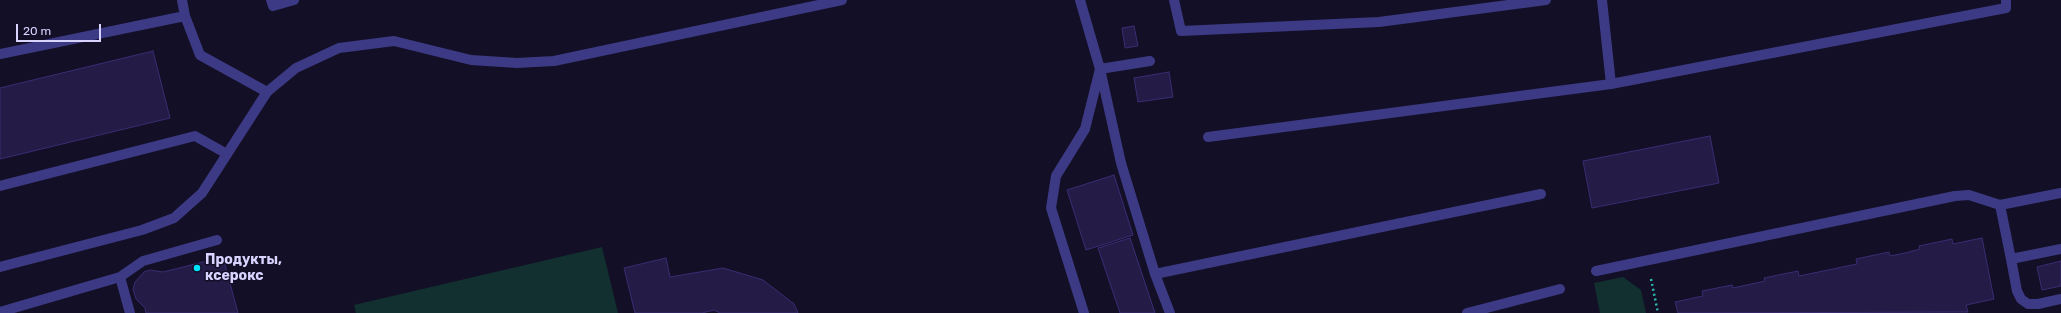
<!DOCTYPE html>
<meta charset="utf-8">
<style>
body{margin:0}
#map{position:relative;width:2061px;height:313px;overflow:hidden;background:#130f26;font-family:Rubik,sans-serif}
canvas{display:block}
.scale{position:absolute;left:16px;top:24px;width:85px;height:18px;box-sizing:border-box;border:2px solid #d9d4ff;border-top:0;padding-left:5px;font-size:12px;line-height:14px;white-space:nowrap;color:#d9d4ff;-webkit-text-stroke:3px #130f26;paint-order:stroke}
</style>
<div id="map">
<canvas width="2061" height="313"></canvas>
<div class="scale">20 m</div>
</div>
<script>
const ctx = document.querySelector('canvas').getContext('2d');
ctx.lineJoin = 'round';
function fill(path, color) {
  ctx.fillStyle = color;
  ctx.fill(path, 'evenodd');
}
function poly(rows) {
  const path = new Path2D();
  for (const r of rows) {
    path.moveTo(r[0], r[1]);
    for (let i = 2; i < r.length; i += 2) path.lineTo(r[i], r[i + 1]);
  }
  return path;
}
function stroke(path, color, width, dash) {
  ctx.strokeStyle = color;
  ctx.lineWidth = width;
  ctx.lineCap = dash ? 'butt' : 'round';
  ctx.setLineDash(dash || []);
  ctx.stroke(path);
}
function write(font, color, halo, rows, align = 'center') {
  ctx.font = font + ' Rubik,sans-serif';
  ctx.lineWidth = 3;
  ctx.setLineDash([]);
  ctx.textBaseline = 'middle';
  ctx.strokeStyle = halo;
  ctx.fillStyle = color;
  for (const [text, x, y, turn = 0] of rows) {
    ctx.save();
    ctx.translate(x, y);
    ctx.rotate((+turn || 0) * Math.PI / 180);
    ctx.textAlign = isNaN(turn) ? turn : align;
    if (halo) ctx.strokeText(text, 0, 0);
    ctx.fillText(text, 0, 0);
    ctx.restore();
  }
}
fill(poly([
 [602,247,618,313,356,313,354,305],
 [1623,277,1641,290,1646,313,1600,313,1594,283]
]), '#12302f');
const building = poly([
 [1134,26,1138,46,1125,48,1122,28,1134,26],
 [153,51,170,118,0,159,0,88,153,51],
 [1169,72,1173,97,1138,102,1134,78,1169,72],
 [1710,136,1719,183,1592,208,1583,161,1710,136],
 [1114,175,1133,235,1086,250,1067,190,1114,175],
 [1130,238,1155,313,1120,313,1098,248,1130,238],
 [1982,238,1994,299,1966,305,1968,312,1678,313,1675,302,1703,296,1702,291,1732,285,1733,288,1765,281,1764,278,1798,271,1799,276,1857,264,1856,259,1889,252,1890,256,1905,253,1920,249,1919,246,1952,239,1953,244,1982,238],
 [223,257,238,313,146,313,145,308,136,299,133,289,135,282,144,272,150,270,163,272,223,257],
 [666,258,670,277,723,268,763,280,794,304,798,313,720,313,714,310,702,313,635,313,624,268,666,258],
 [2061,261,2061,286,2042,290,2037,267,2061,261]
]);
fill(building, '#241b47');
stroke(building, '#3b2d73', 1);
stroke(poly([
 [1651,279,1658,313]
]), '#2fb8b0', 2.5, [2, 3]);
stroke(poly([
 [182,0,185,16,200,55,267,92,296,68,339,48,394,41,471,60,517,63,554,61,842,0],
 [271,0,273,6,294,0],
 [1080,0,1100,69,1121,163,1155,274,1170,313],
 [1174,0,1181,31,1379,22,1546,0],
 [1602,0,1611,84],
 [0,54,185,16],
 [1208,137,1611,84,2006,8,2006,0],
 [0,186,195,136,227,154],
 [2000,205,2061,193],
 [2011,259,2017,291,2021,299,2028,304,2038,304,2061,299],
 [1596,271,1955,196,1969,195,2000,205,2011,259,2061,249],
 [1155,274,1541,194],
 [120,277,143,261,217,240],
 [0,312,120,277,130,313],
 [1084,313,1051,208,1056,176,1085,129,1100,69,1150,61],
 [1467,313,1560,289]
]), '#3d3a85', 10);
stroke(poly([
 [0,267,142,230,174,218,202,193,267,92]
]), '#3d3a85', 10);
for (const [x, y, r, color] of [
 [197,268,4,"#00e5ff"]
]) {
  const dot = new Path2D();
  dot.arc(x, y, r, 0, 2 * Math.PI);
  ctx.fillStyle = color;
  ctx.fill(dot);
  stroke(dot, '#130f26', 1.5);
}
write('bold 14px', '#d9d4ff', '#130f26', [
 ["Продукты,",205,260],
 ["ксерокс",205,276]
], 'left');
</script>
